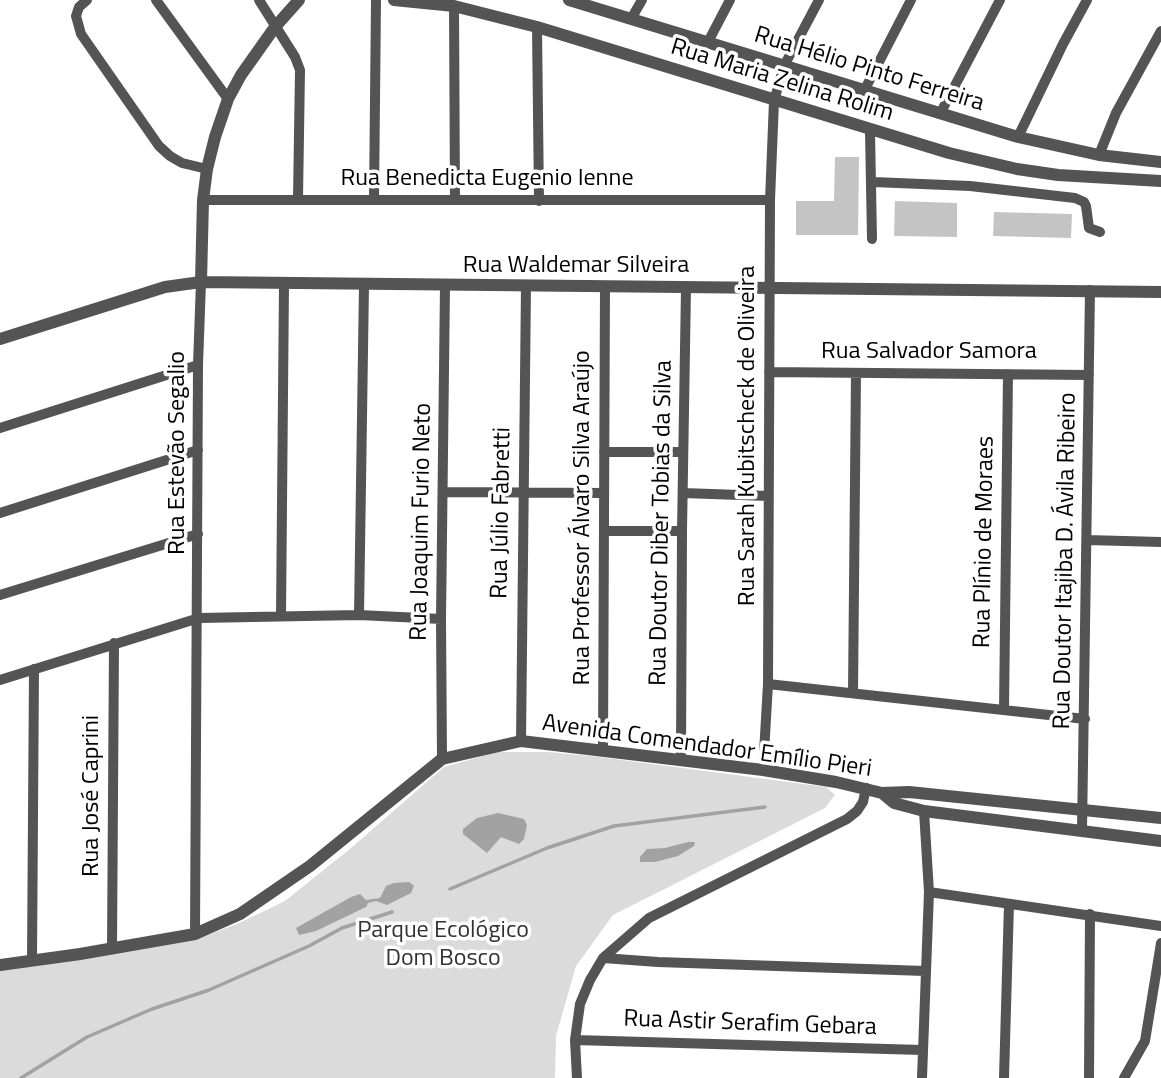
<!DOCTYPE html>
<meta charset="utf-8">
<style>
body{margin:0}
canvas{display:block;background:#fff}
</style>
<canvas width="1161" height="1078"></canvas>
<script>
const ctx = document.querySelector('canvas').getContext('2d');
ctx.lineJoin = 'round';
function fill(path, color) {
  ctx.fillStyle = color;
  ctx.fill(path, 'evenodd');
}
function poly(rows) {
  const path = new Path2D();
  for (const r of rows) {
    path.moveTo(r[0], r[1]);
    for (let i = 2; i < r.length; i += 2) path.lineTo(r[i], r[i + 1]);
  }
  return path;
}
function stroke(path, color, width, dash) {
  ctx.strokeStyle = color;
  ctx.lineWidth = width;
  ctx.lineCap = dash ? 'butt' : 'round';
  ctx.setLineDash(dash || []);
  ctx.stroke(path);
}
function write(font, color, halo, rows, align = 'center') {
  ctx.font = font + ' "Titillium Web",sans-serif';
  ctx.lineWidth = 7;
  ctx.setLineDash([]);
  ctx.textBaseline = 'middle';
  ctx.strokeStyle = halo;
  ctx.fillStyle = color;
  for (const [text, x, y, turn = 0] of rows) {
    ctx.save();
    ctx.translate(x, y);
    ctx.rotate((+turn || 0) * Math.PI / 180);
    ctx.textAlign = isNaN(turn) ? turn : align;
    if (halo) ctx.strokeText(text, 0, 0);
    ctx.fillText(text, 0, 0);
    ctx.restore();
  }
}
fill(poly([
 [497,752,549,752,599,757,826,787,835,795,825,808,613,915,576,966,556,1036,555,1078,0,1078,0,967,200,938,237,924,285,901,351,848,444,767]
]), '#dbdbdb');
fill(poly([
 [498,813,524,819,527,825,524,839,519,844,501,837,487,853,463,834,463,829,477,818],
 [688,842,695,842,694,846,678,856,655,862,640,862,640,857,647,849,665,848],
 [409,882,414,886,411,893,387,905,376,901,368,903,366,907,316,931,299,935,296,928,351,897,360,894,366,900,380,898,386,886,394,883]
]), '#a2a2a2');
stroke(poly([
 [450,889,547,848,614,826,765,807],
 [21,1078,87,1037,152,1009,209,990,309,946,342,928,392,912]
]), '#a2a2a2', 3.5);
fill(poly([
 [835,157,859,157,858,235,796,235,796,201,834,201],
 [895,201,957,203,957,237,894,236],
 [994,212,1072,214,1071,238,993,236]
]), '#c4c4c4');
stroke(poly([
 [87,0,79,7,76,16,81,34,159,146,170,156,182,163,207,169],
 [156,0,228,99],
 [259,0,295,57,300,70,298,199],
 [454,6,455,200],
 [631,19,642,0],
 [537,27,539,201],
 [708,42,730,0],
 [864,91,911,0],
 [940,114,1000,0],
 [870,131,872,239],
 [1018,137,1063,44,1087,0],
 [1099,155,1116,113,1161,31],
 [873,182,970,186,1075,198,1084,202,1086,206,1089,228,1100,232],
 [203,200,770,200],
 [374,200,376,0],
 [769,372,1089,375],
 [0,428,198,365],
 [604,452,683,452],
 [444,492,604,493],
 [683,493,768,496],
 [0,513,198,450],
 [604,531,682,531],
 [1087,540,1161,542],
 [0,595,198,534],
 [281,615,284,284],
 [359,615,364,285],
 [0,680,199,618,359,615,441,619],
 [768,684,1085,719],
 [853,693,856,373],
 [1004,710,1008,374],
 [521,741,526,286],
 [603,750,605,287],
 [442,759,441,619,445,286],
 [681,759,682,531,686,288],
 [763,770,768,684,770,200,774,101,784,66,819,0],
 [1082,831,1090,290],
 [929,892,1161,926],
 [195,934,198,365,201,282],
 [112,949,114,643],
 [603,958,658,962,925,971],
 [32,960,34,669],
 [575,1040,922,1050],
 [577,1078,575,1040,580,1004,590,980,603,958,649,918,847,819,857,811,863,802,866,788],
 [922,1078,929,892,924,811],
 [1004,1078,1009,904],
 [1089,1078,1090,914],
 [1124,1078,1145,1041,1161,943]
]), '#545454', 10);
stroke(poly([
 [394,0,454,6,537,27,949,153,1017,169,1058,175,1161,181],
 [569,0,1018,137,1099,155,1161,162],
 [201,282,203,200,207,169,215,137,228,99,241,75,275,27,299,0],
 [0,339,165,287,201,282,1161,292],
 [882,793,894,803,924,811,1161,841],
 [0,965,80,954,195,934,240,914,310,866,442,759,521,741,763,770,836,782,882,793,909,792,1161,818]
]), '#545454', 12);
write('24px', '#000', '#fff', [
 ["Rua Hélio Pinto Ferreira",869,70,17],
 ["Rua Maria Zelina Rolim",782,81,17],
 ["Rua Benedicta Eugenio Ienne",487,179],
 ["Rua Waldemar Silveira",576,266],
 ["Rua Salvador Samora",929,352],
 ["Rua Sarah Kubitscheck de Oliveira",748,436,-90],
 ["Rua Estevão Segalio",178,453,-90],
 ["Rua Júlio Fabretti",502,513,-89],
 ["Rua Professor Álvaro Silva Araújo",583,518,-90],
 ["Rua Joaquim Furio Neto",422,522,-89],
 ["Rua Doutor Diber Tobias da Silva",662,523,-89],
 ["Rua Plínio de Moraes",985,542,-89],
 ["Rua Doutor Itajiba D. Ávila Ribeiro",1066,561,-89],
 ["Avenida Comendador Emílio Pieri",707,747,8],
 ["Rua José Caprini",92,796,-90],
 ["Rua Astir Serafim Gebara",750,1024,2]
]);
write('24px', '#323232', '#fff', [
 ["Parque Ecológico",443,931],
 ["Dom Bosco",443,959]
]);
</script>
